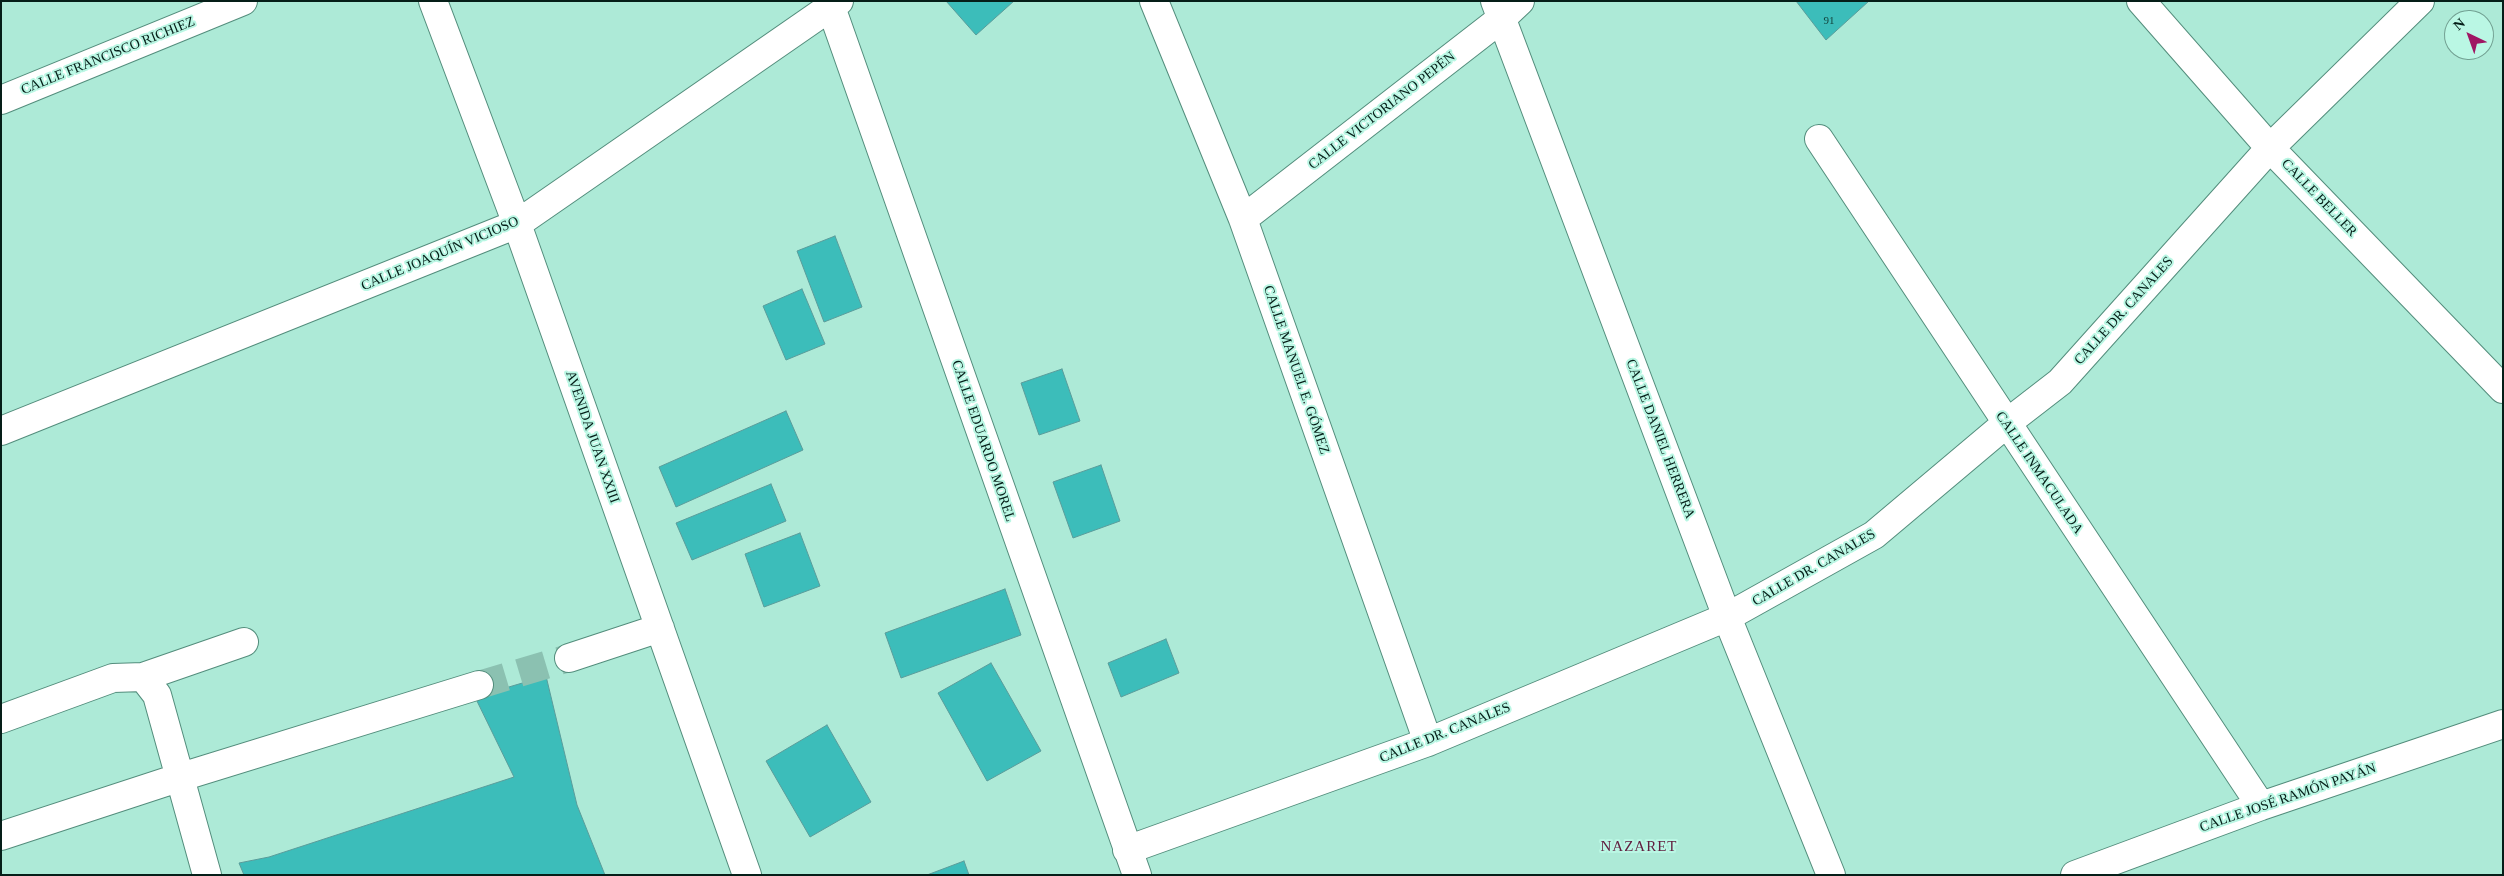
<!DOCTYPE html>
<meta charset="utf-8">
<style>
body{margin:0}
#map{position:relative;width:2504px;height:876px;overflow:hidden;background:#adead7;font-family:"Times New Roman",serif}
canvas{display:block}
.frame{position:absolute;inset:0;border:2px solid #051e18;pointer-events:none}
.north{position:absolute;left:2444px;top:10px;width:50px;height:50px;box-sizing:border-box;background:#baf7e4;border:1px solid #72a092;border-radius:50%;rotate:318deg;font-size:14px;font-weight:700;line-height:20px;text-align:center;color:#051e18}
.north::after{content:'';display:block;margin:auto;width:18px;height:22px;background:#9f1663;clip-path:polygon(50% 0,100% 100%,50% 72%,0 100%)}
</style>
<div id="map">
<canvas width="2504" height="876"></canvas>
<div class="frame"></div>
<div class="north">N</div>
</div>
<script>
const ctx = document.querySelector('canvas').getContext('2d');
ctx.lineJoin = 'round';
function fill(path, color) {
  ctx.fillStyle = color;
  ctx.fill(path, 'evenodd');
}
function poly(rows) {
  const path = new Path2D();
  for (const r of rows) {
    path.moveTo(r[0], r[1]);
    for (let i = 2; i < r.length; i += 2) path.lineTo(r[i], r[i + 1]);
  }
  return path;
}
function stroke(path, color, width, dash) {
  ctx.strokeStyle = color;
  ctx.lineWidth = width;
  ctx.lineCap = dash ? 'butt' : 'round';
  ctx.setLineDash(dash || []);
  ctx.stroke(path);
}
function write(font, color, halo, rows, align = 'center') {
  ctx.font = font + ' "Times New Roman",serif';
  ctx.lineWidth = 4;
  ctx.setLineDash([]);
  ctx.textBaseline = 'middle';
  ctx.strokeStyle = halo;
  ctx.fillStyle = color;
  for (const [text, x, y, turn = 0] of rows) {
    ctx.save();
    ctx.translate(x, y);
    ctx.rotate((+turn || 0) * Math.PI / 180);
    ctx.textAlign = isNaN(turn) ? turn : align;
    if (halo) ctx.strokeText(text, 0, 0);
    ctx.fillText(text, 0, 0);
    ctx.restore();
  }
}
const building = poly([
 [946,1,1014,1,976,35,946,1],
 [1796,1,1869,1,1826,40,1796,1],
 [835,236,862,307,824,322,797,251,835,236],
 [802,289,825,344,786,360,763,306,802,289],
 [1062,369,1080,421,1039,435,1021,383,1062,369],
 [786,411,803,450,676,507,659,467,786,411],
 [1101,465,1120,521,1073,538,1053,482,1101,465],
 [771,484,786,521,692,560,676,523,771,484],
 [800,533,820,586,764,607,745,554,800,533],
 [1005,589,1021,635,901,678,885,633,1005,589],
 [1166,639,1179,673,1121,697,1108,663,1166,639],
 [991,663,1041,751,987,781,938,693,991,663],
 [546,676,577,805,605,875,244,875,239,863,269,857,514,777,475,697,546,676],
 [827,725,871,802,810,837,766,761,827,725],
 [964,861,969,875,927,875,964,861]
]);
fill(building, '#3cbdba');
stroke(building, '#5a9c9a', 1);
stroke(poly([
 [479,685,569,658]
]), '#8bc1b1', 28, [28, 14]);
const minor = poly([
 [433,1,517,224,747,875],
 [1154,1,1243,219,1428,742],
 [1495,1,1727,617,1831,875],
 [2141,1,2270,148,2503,389],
 [831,7,1137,875],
 [1,100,243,1],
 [1819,139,2261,806],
 [1243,219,1502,18,1520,1],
 [1,431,517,224,839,1],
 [569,658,660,628],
 [143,677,244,642],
 [1,719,113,678,143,677,157,695,207,875],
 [1,836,181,777,479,685],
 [1127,850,1428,742,1727,617,1874,535,2007,423,2060,382,2270,148,2420,1],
 [2075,875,2261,806,2503,724]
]);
stroke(minor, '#538d7c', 30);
stroke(minor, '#fff', 28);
write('11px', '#134640', null, [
 ["91",1829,21]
]);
write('14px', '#051e18', '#baf7e4', [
 ["CALLE FRANCISCO RICHIEZ",108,56,-22],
 ["CALLE VICTORIANO PEPÉN",1382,111,-38],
 ["CALLE BELLER",2319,198,46],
 ["CALLE JOAQUÍN VICIOSO",440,254,-23],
 ["CALLE DR. CANALES",2124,311,-48],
 ["CALLE MANUEL E. GÓMEZ",1296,370,71],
 ["AVENIDA JUAN XXIII",592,437,71],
 ["CALLE DANIEL HERRERA",1660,439,69],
 ["CALLE EDUARDO MOREL",983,441,71],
 ["CALLE INMACULADA",2039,473,56],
 ["CALLE DR. CANALES",1814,568,-30],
 ["CALLE DR. CANALES",1445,733,-22],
 ["CALLE JOSÉ RAMÓN PAYÁN",2288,798,-19]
]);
ctx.letterSpacing = '1px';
write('15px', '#612040', '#baf7e4', [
 ["NAZARET",1639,847]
]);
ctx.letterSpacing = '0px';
</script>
